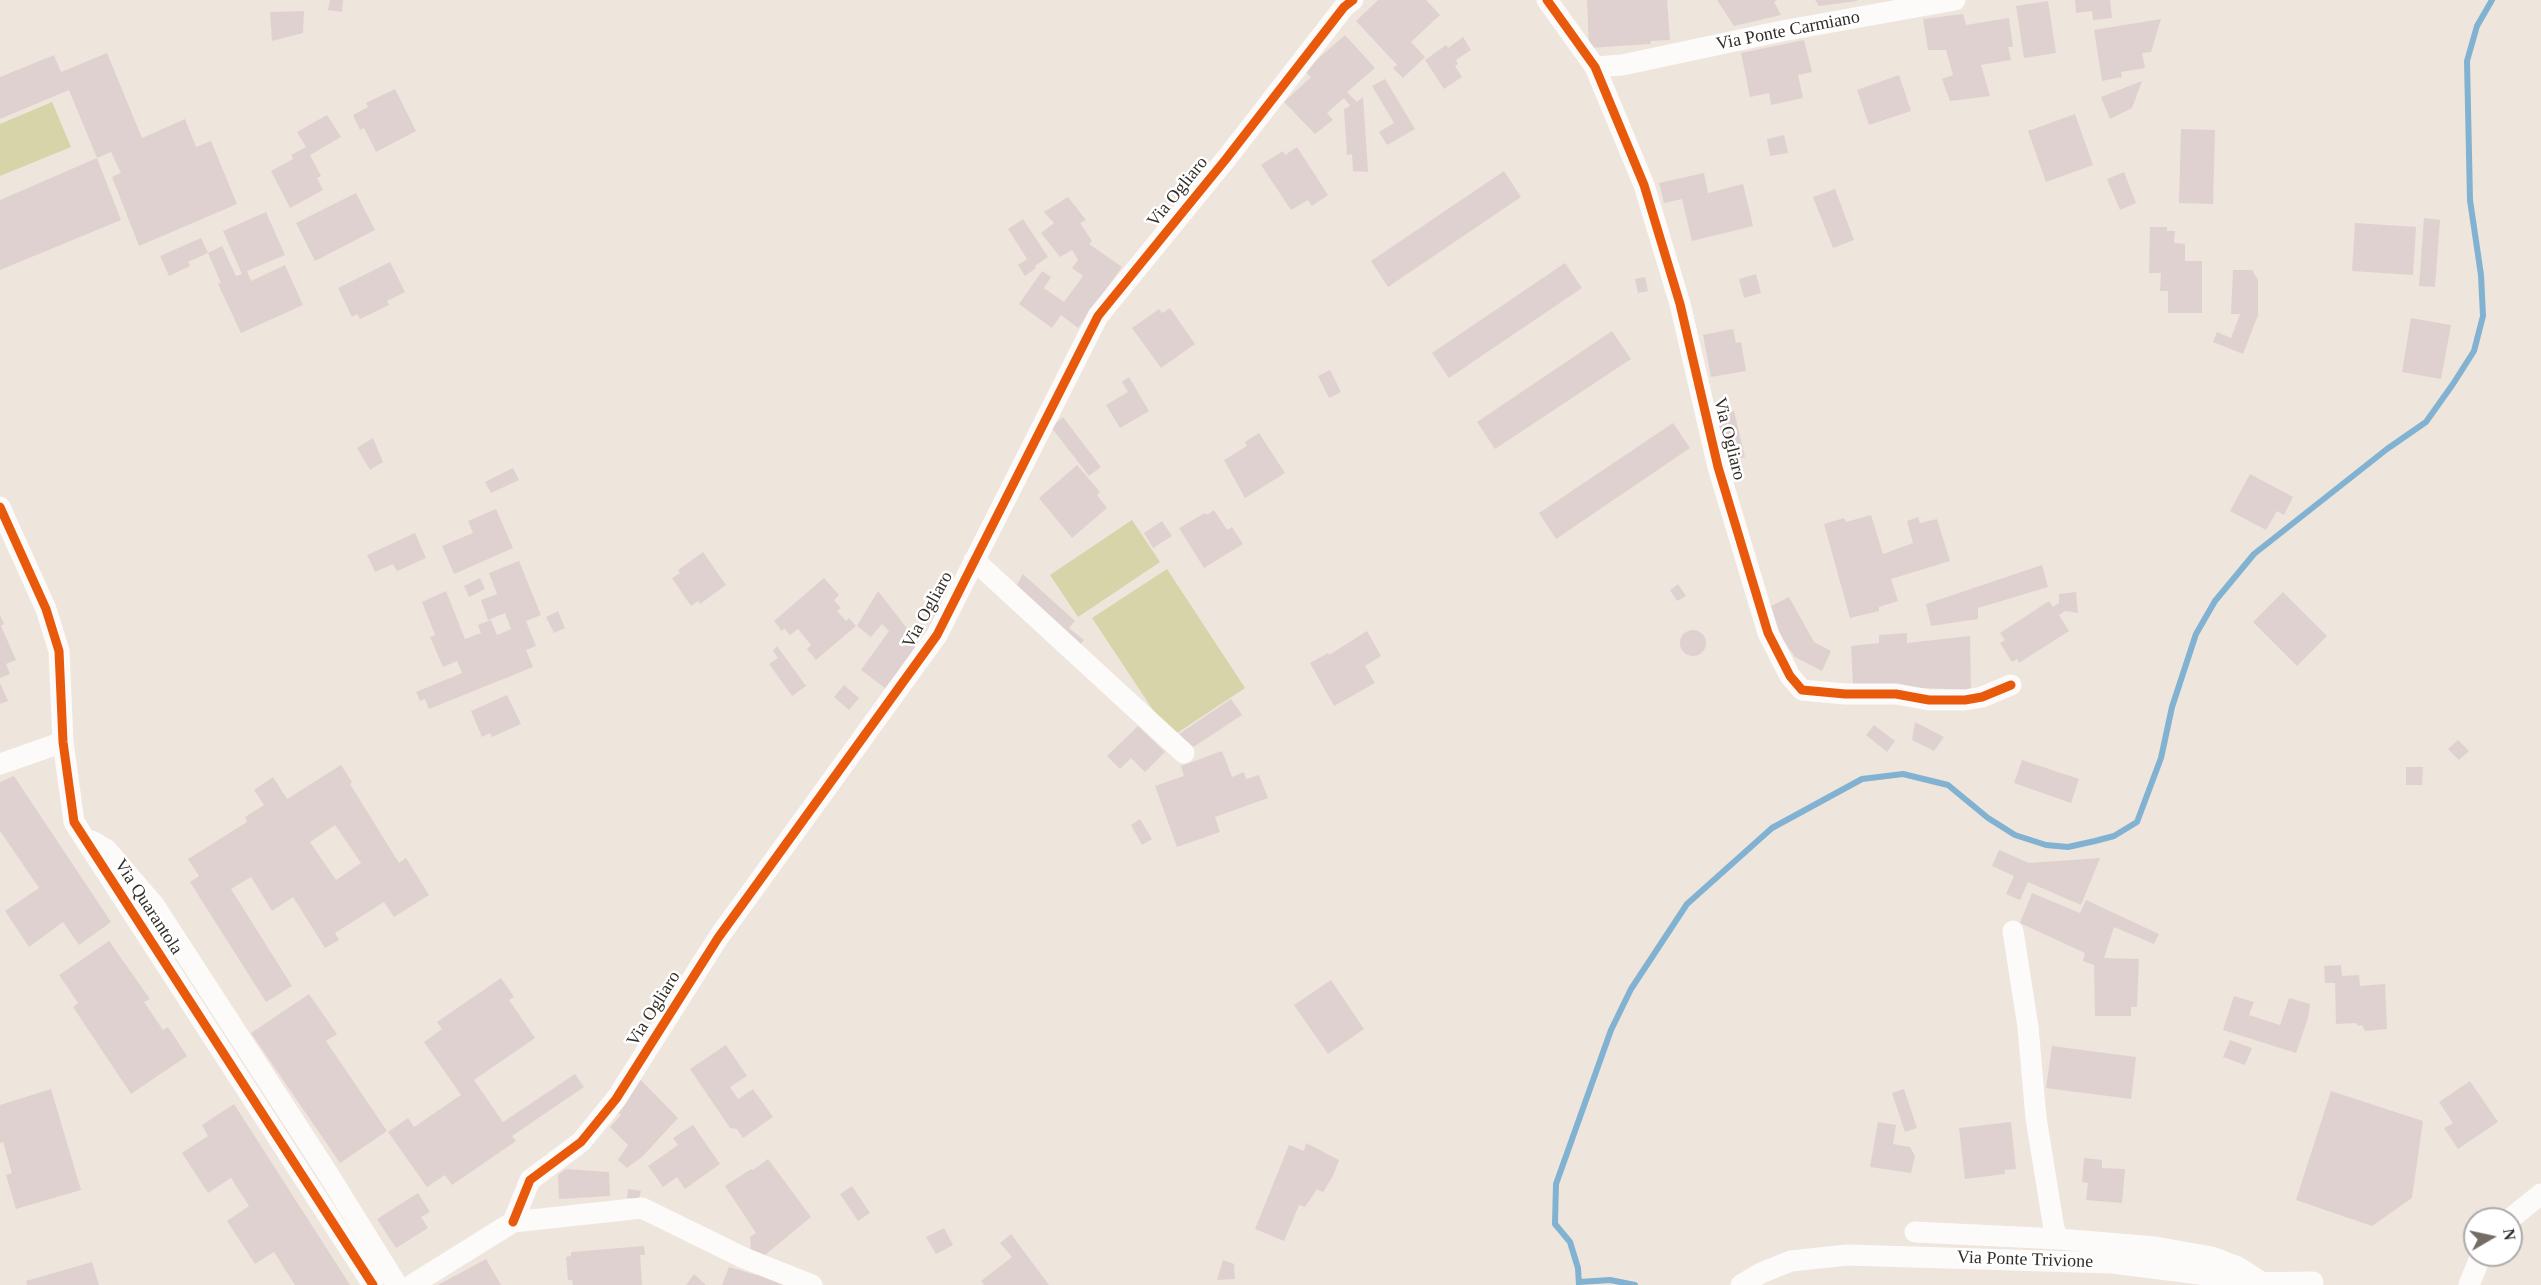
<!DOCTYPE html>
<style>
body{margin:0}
#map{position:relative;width:2541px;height:1285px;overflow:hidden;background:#eee5dc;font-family:"Times New Roman",serif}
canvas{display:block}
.north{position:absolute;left:2463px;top:1207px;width:60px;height:60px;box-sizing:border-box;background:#fff;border:2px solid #adaba9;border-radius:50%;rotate:81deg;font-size:16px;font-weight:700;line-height:24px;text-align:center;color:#332d27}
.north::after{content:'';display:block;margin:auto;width:21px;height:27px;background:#746d66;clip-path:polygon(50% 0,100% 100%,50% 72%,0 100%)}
</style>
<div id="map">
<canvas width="2541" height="1285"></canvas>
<div class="north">N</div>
</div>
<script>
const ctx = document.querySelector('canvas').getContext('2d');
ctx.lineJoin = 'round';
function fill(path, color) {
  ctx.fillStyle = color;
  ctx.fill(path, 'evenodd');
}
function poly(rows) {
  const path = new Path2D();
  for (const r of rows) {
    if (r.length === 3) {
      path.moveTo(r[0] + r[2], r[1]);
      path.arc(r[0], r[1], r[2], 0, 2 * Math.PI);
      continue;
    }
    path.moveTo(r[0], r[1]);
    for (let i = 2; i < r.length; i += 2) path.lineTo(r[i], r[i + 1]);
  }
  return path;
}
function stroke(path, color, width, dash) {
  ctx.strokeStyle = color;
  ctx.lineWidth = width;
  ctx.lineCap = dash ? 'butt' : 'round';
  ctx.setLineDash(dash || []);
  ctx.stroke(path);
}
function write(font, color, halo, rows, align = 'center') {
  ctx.font = font + ' "Times New Roman",serif';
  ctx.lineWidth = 5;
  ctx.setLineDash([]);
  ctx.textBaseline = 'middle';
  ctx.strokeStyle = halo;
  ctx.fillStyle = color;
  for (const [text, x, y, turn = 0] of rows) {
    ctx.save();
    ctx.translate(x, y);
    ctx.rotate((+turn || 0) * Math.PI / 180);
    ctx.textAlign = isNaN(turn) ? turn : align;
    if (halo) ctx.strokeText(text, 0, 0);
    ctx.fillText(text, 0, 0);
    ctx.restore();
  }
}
fill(poly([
 [52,102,71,147,0,176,0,124],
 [1132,520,1160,562,1078,617,1050,575],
 [1167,569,1245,688,1171,737,1092,618]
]), '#d6d4a8');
stroke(poly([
 [1579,1282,1610,1280,1635,1285],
 [1579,1285,1578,1268,1570,1242,1555,1224,1556,1184,1611,1030,1631,989,1687,904,1772,828,1862,779,1903,774,1948,785,1988,818,2015,835,2046,845,2068,847,2095,841,2114,836,2137,822,2161,758,2172,707,2196,634,2215,601,2254,554,2387,449,2426,422,2453,384,2474,351,2483,316,2481,275,2470,200,2467,61,2477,26,2492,0]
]), '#82b2d2', 6);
fill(poly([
 [330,0,343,0,342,12,328,10],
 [1378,0,1426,0,1440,15,1411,42,1425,57,1403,78,1393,68,1397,65,1356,21],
 [1587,0,1667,0,1670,40,1650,41,1651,44,1589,48],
 [1717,0,1777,0,1774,2,1781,15,1734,26],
 [1815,0,1857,0,1857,1,1819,6],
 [2075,0,2110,0,2112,18,2093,20,2092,11,2076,13],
 [2048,1,2056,53,2024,58,2016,6],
 [304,11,303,33,272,41,270,12],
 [1963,14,1966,25,2009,18,2013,47,2008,47,2011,60,1981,65,1990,96,1950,101,1942,79,1953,75,1946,50,1928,50,1923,19],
 [2161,19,2151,52,2142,53,2145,68,2121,72,2122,77,2102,81,2094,30],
 [1345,35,1375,68,1347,92,1357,102,1363,97,1368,172,1353,171,1352,154,1347,155,1344,109,1350,106,1344,98,1327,113,1333,120,1315,134,1284,102,1311,77,1304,71],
 [1463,37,1471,50,1456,60,1458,64,1455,66,1462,77,1444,89,1425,60,1446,45,1448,48],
 [1804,40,1812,72,1798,75,1803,98,1771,105,1769,93,1750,97,1741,53],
 [107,53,142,138,185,119,196,147,211,141,237,204,139,246,112,177,121,173,111,152,97,158,69,90,0,119,0,77,54,55,61,72],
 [1899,75,1911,111,1869,125,1857,90],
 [1385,79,1415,129,1387,145,1379,132,1394,123,1372,86],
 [2142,81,2132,108,2110,119,2101,97],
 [395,89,416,131,376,152,364,128,360,130,353,115,368,107,366,103],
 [2075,114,2093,165,2046,182,2028,131],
 [327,115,341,137,310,155,321,176,317,178,323,190,290,208,271,171,293,159,291,155,306,147,297,132],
 [2181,129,2215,130,2213,204,2179,203],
 [1784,135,1788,153,1770,156,1767,139],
 [1297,147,1328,195,1312,206,1308,200,1291,210,1261,165,1283,151,1285,155],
 [97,158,121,220,0,270,0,200],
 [1504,171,1521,197,1388,287,1371,261],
 [2124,172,2136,203,2120,210,2107,179],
 [1704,173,1708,193,1743,184,1753,226,1692,241,1682,199,1664,203,1659,183],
 [1835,189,1854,240,1833,248,1813,197],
 [356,193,375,230,315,261,296,223],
 [1068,197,1086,220,1080,223,1092,241,1089,244,1122,267,1078,328,1061,315,1052,328,1019,304,1042,271,1051,277,1044,288,1064,302,1083,276,1072,268,1078,260,1072,250,1060,257,1041,233,1054,223,1044,212],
 [266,212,285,255,247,271,251,281,285,265,303,305,241,333,218,284,221,283,208,253,222,246,236,276,242,274,223,231],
 [2424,218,2440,220,2435,287,2419,286],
 [1023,219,1048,257,1035,266,1036,268,1025,276,1018,265,1027,259,1008,229],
 [2355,223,2416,227,2413,275,2352,271],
 [2150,227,2167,227,2167,231,2175,231,2174,243,2185,244,2185,261,2202,261,2202,313,2168,313,2168,291,2160,291,2161,273,2149,273],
 [201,238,208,253,188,262,190,266,169,276,160,256],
 [390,262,405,292,387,301,389,305,360,319,357,314,352,317,338,288],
 [1565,263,1582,288,1449,378,1432,353],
 [2233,270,2252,270,2258,280,2258,315,2243,354,2213,342,2217,332,2231,338,2240,314,2231,314],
 [1756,274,1761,293,1744,298,1739,279],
 [1645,277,1648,291,1638,293,1635,279],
 [1170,308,1195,344,1161,368,1132,328,1159,309,1162,313],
 [2411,318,2451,325,2441,379,2402,372],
 [1733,329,1736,343,1741,342,1746,371,1711,377,1703,335],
 [1612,331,1631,359,1495,449,1477,422],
 [1330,370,1341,392,1329,398,1318,376],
 [1129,377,1149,411,1120,428,1106,405,1128,392,1122,382],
 [1734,411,1745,457,1727,461,1716,415],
 [1063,417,1101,467,1089,476,1051,427],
 [1673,423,1690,448,1556,539,1539,513],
 [1259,433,1285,473,1245,498,1224,460,1247,446,1245,442],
 [373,438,383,462,370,470,357,448],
 [1077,465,1100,492,1097,495,1107,508,1072,538,1039,498],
 [513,468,519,480,491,493,485,482],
 [2250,474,2293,497,2284,515,2277,511,2266,530,2230,511],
 [496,509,513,548,454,574,442,546,473,533,468,521],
 [1214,510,1227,530,1232,527,1243,544,1204,568,1179,528,1205,513,1207,515],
 [1871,515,1883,554,1913,543,1907,521,1918,517,1920,523,1937,519,1950,561,1891,579,1898,601,1879,607,1879,611,1850,618,1824,524,1844,518,1846,522],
 [1162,521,1172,536,1153,548,1144,533],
 [415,533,426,558,397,571,393,564,375,572,367,555],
 [703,552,726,585,700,604,698,601,691,606,672,578,680,573,678,570],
 [519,561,541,615,526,621,536,646,526,650,533,667,429,709,425,699,420,701,416,692,462,673,457,661,443,667,430,637,435,635,422,602,446,591,465,639,481,633,478,625,491,620,497,635,511,629,505,613,488,620,481,600,497,594,489,573],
 [2042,565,2048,587,1978,608,1978,619,1931,626,1926,604],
 [1023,574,1075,621,1069,628,1084,640,1076,650,1011,596],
 [480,578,485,589,469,597,464,586],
 [824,578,839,595,834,600,841,608,837,611,846,621,849,618,856,626,816,660,807,649,811,645,798,629,790,635,784,628,782,631,774,621],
 [1678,584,1686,596,1677,601,1670,590],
 [878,591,920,645,885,688,861,670,889,631,882,624,871,637,857,626],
 [2076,592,2078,613,2065,611,2059,615,2069,631,2019,663,2017,659,2012,662,2000,643,2005,640,2000,633,2049,601,2053,607,2059,603,2059,594],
 [2283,592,2327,636,2297,666,2253,622],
 [1789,597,1814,642,1831,651,1822,671,1795,657,1781,637,1771,606],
 [558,611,565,628,554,633,546,617],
 [0,615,4,624,1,626,16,660,6,664,10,674,0,678],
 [1693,643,13],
 [1367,631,1381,656,1365,666,1375,683,1334,706,1310,663,1328,653,1329,655],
 [1907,633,1907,643,1970,636,1971,690,1853,685,1851,646,1879,643,1879,635],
 [777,646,806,686,792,696,769,664,778,658,773,651],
 [0,683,8,701,0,704],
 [844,685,859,698,849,710,834,697],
 [507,695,521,724,492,737,490,733,482,737,471,711],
 [1231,699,1242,715,1195,746,1185,747,1173,738],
 [1915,722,1944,737,1934,751,1912,740],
 [1874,725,1895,741,1887,752,1866,735],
 [1138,726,1165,752,1145,772,1131,758,1120,769,1107,756],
 [2458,740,2469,751,2459,760,2448,749],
 [1222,751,1232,777,1244,772,1246,779,1259,775,1268,798,1215,817,1220,832,1177,847,1155,786,1184,776,1181,766],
 [2022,760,2079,779,2071,803,2014,783],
 [341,765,352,782,350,784,399,863,406,858,429,895,394,917,384,902,335,933,339,940,325,948,293,897,272,911,251,877,231,889,292,986,266,1002,190,882,199,876,188,859,247,822,245,817,264,805,254,790,273,777,287,799],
 [335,825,361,863,336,880,310,842],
 [2406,767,2423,767,2422,785,2406,785],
 [14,776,111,922,79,945,63,922,29,947,5,911,39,888,0,831,0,782],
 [1140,819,1152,839,1142,845,1131,825],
 [1999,850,2029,863,2100,858,2081,905,2028,882,2020,900,2006,894,2014,876,1992,866],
 [2032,893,2080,913,2086,900,2159,934,2154,944,2114,927,2104,958,2139,959,2137,1007,2131,1007,2131,1016,2095,1016,2094,965,2083,961,2085,953,2020,923],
 [109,941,150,999,144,1002,163,1030,168,1027,187,1056,131,1094,73,1007,78,1003,59,975],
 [2341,965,2342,976,2359,975,2360,986,2385,984,2387,1029,2365,1031,2362,1025,2358,1026,2356,1023,2336,1024,2335,983,2325,983,2324,966],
 [501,978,514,997,509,1000,535,1038,474,1080,503,1122,575,1074,584,1087,512,1136,516,1141,452,1185,445,1175,427,1187,388,1132,408,1118,414,1127,461,1095,424,1042,442,1029,437,1022],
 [1331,980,1364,1029,1328,1054,1294,1005],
 [309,994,337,1034,326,1041,387,1131,340,1163,251,1033],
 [2234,996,2254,1002,2249,1015,2280,1025,2289,998,2310,1004,2308,1018,2296,1053,2223,1030],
 [2230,1040,2252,1048,2245,1065,2223,1057],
 [726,1045,747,1076,730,1087,738,1099,753,1089,773,1117,743,1138,737,1129,730,1128,690,1069],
 [2052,1046,2136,1057,2131,1099,2046,1088],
 [639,1078,678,1118,643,1156,627,1168,618,1160,628,1145,610,1127,621,1115,617,1112],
 [2470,1081,2498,1122,2458,1149,2444,1128,2453,1123,2439,1102],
 [51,1089,81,1190,16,1209,6,1175,12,1173,3,1142,0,1143,0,1105],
 [1904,1089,1917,1128,1905,1132,1892,1093],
 [2331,1091,2423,1121,2412,1198,2372,1226,2296,1200],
 [234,1104,350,1285,295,1285,274,1252,255,1264,227,1221,249,1206,231,1178,208,1193,182,1153,208,1136,202,1125],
 [1878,1122,1896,1125,1893,1144,1910,1147,1915,1156,1911,1173,1870,1167],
 [2011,1122,2016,1169,2005,1170,2005,1174,1965,1179,1959,1128],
 [693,1125,720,1164,685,1189,677,1177,663,1187,648,1166,678,1145,673,1138],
 [1306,1143,1339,1160,1333,1176,1323,1192,1317,1189,1305,1207,1299,1205,1284,1241,1255,1229,1289,1145,1304,1151],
 [2084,1158,2102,1160,2102,1168,2125,1169,2122,1203,2086,1200,2088,1183,2082,1182],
 [768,1159,811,1217,765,1255,751,1250,750,1237,756,1233,725,1186,751,1169,753,1170],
 [566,1169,609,1172,610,1196,559,1199,558,1175],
 [852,1186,870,1213,858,1221,840,1194],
 [628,1189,641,1191,639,1199,627,1198],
 [418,1193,430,1212,421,1217,428,1228,396,1248,377,1219],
 [944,1228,953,1245,936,1254,926,1237],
 [1011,1234,1049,1285,984,1285,981,1281,1012,1257,1000,1243],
 [644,1246,645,1255,640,1255,642,1285,573,1285,572,1280,568,1280,566,1257,571,1256,571,1252],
 [486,1259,501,1285,438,1285],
 [1223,1260,1234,1264,1235,1279,1217,1280],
 [92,1262,99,1285,27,1285,26,1281],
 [729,1267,756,1275,758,1273,788,1285,722,1285],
 [694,1274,706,1285,686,1285]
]), '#e0d1d1');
stroke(poly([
 [1547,0,1595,67,1644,185,1680,304,1718,467,1768,633,1790,676,1802,690,1845,694,1896,694,1929,700,1965,700,1982,697,2011,685],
 [1595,67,1622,65,1782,31,1955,0],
 [0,507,46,609,59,651,63,742,74,822,373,1285],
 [974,560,1184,753],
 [0,764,63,742],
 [92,841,107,850,154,905,325,1169,397,1285],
 [2013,931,2028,1027,2036,1118,2054,1229,2059,1239,2155,1247,2212,1257,2238,1267,2261,1282],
 [2510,1219,2541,1194],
 [513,1222,530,1180,581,1142,616,1099,718,938,937,635,1098,316,1226,159,1344,7,1353,0],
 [1915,1232,2059,1239],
 [412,1285,513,1222,642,1208,744,1258,812,1285],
 [1741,1285,1761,1273,1791,1261,1847,1255,2112,1263,2200,1274,2239,1283,2313,1282],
 [2469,1285,2481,1255]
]), '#fcfbfa', 21);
stroke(poly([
 [1547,0,1595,67,1644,185,1680,304,1718,467,1768,633,1790,676,1802,690,1845,694,1896,694,1929,700,1965,700,1982,697,2011,685],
 [0,507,46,609,59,651,63,742,74,822,373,1285],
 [513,1222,530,1180,581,1142,616,1099,718,938,937,635,1098,316,1226,159,1344,7,1353,0]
]), '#e8590c', 9);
write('18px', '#332d27', '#fff', [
 ["Via Ponte Carmiano",1788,31,-11],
 ["Via Ogliaro",1178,192,-51],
 ["Via Ogliaro",1729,439,76],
 ["Via Ogliaro",928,610,-61],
 ["Via Quarantola",148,907,57],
 ["Via Ogliaro",654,1009,-58],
 ["Via Ponte Trivione",2025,1260,2]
]);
</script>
